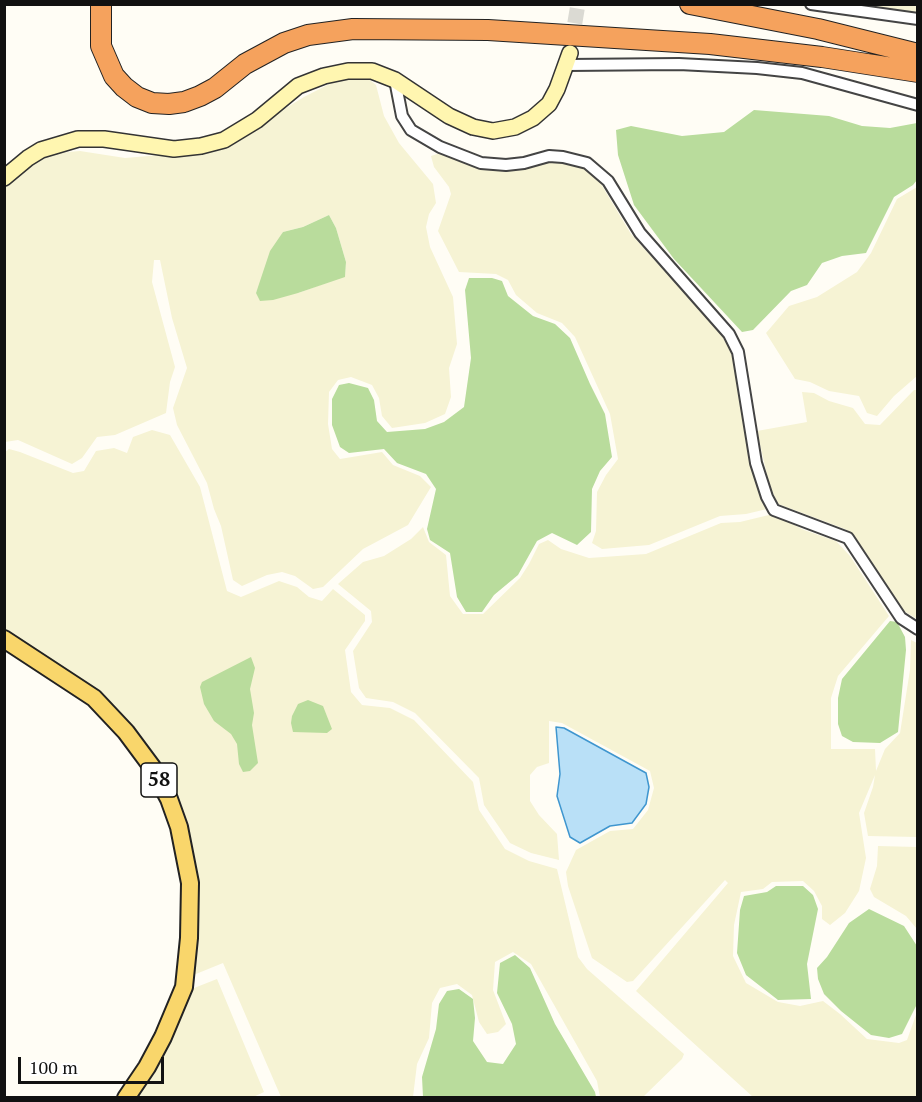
<!DOCTYPE html>
<style>
body{margin:0}
#map{position:relative;width:922px;height:1102px;overflow:hidden;background:#fffdf5;font-family:"PT Serif",serif}
canvas{display:block}
.frame{position:absolute;inset:0;border:6px solid #111;pointer-events:none}
.scale{position:absolute;left:18px;top:1057px;width:146px;height:27px;box-sizing:border-box;border:3px solid #111;border-top:0;padding-left:8px;font-size:18px;line-height:21px;white-space:nowrap;color:#111;-webkit-text-stroke:4px #fff;paint-order:stroke}
</style>
<div id="map">
<canvas width="922" height="1102"></canvas>
<div class="frame"></div>
<div class="scale">100 m</div>
</div>
<script>
const ctx = document.querySelector('canvas').getContext('2d');
ctx.lineJoin = 'round';
function fill(path, color) {
  ctx.fillStyle = color;
  ctx.fill(path, 'evenodd');
}
function poly(rows) {
  const path = new Path2D();
  for (const r of rows) {
    path.moveTo(r[0], r[1]);
    for (let i = 2; i < r.length; i += 2) path.lineTo(r[i], r[i + 1]);
  }
  return path;
}
function stroke(path, color, width, dash) {
  ctx.strokeStyle = color;
  ctx.lineWidth = width;
  ctx.lineCap = dash ? 'butt' : 'round';
  ctx.setLineDash(dash || []);
  ctx.stroke(path);
}
function write(font, color, halo, rows, align = 'center') {
  ctx.font = font + ' "PT Serif",serif';
  ctx.lineWidth = 6;
  ctx.setLineDash([]);
  ctx.textBaseline = 'middle';
  ctx.strokeStyle = halo;
  ctx.fillStyle = color;
  for (const [text, x, y, turn = 0] of rows) {
    ctx.save();
    ctx.translate(x, y);
    ctx.rotate((+turn || 0) * Math.PI / 180);
    ctx.textAlign = isNaN(turn) ? turn : align;
    if (halo) ctx.strokeText(text, 0, 0);
    ctx.fillText(text, 0, 0);
    ctx.restore();
  }
}
fill(poly([
 [855,5,917,5,917,13],
 [366,77,376,85,384,116,399,143,433,184,436,203,429,214,426,227,430,247,453,297,457,344,449,368,451,397,445,414,425,423,392,428,382,416,379,398,372,385,351,377,338,380,329,392,328,424,332,449,340,459,382,452,393,465,420,476,431,487,408,525,363,549,323,587,313,589,295,576,282,572,267,575,242,586,233,580,221,526,214,509,207,483,177,425,173,408,187,368,172,318,160,260,154,260,152,282,175,367,170,382,166,413,115,435,97,437,82,458,72,464,18,440,5,442,5,186,31,164,57,153,80,151,125,158,172,154,234,140,304,97,341,78],
 [329,215,336,228,346,262,345,276,298,293,256,293,283,232,303,227],
 [440,153,494,171,522,170,555,160,585,167,598,179,631,234,721,334,732,354,755,481,767,509,746,514,720,516,649,545,602,549,592,543,596,531,597,492,606,475,618,459,610,414,575,337,562,323,537,313,516,295,508,280,496,274,459,272,438,231,451,194,449,187,434,167,431,156],
 [917,187,917,376,894,396,877,416,867,413,859,396,829,391,810,382,795,379,766,333,789,306,817,297,857,272,871,253,897,199],
 [914,390,917,390,917,619,902,610,864,550,845,529,778,504,769,484,757,431,807,422,802,392,814,393,829,401,853,408,865,424,880,425],
 [152,430,170,435,200,487,227,591,241,597,279,581,297,587,309,597,322,601,333,589,365,615,365,621,345,650,351,692,362,705,390,708,414,720,473,782,479,810,505,849,529,861,557,869,578,957,587,969,684,1054,682,1059,643,1097,600,1097,597,1081,531,964,513,952,495,962,493,990,506,1024,498,1032,487,1034,479,1022,472,995,457,984,440,988,432,1003,429,1038,417,1064,413,1097,281,1097,223,963,191,976,180,812,98,694,5,629,5,452,9,449,20,452,73,473,84,471,96,451,114,448,127,453,133,437],
 [773,514,804,530,836,541,850,556,889,616,838,676,831,698,831,749,875,749,876,771,885,749,900,733,910,670,911,640,917,643,917,837,868,836,864,813,873,787,875,775,859,813,866,858,859,891,845,913,830,925,822,919,822,906,814,891,803,881,772,882,763,889,741,892,734,925,733,956,746,983,778,1002,800,1006,823,1001,840,1014,867,1039,899,1043,907,1040,917,1012,917,1097,753,1097,636,991,728,883,725,880,633,981,627,982,592,958,568,886,566,872,576,850,610,831,633,829,648,810,654,788,650,771,562,723,549,721,549,763,537,767,530,775,530,801,539,815,557,834,559,860,531,853,510,843,484,805,479,778,415,713,393,702,366,698,359,688,353,651,372,622,371,611,338,584,363,562,384,556,411,539,423,527,429,542,446,555,450,596,463,614,483,614,520,578,529,564,539,544,548,540,561,549,589,558,646,554,721,523,740,522],
 [878,846,917,847,917,929,906,916,874,897,870,889,877,866],
 [217,979,264,1092,251,1098,132,1098,151,1076,175,1031,189,990]
]), '#f6f3d4');
fill(poly([
 [754,110,829,116,862,126,890,128,917,123,917,180,913,185,894,197,866,253,842,256,822,263,807,285,791,291,753,330,742,332,674,259,634,205,618,155,616,130,631,126,682,136,724,132],
 [329,215,336,228,346,262,345,277,298,293,273,300,260,301,256,293,270,251,283,232,303,227],
 [469,278,492,278,502,281,508,296,533,316,555,324,570,338,590,384,605,414,612,457,600,471,592,489,591,532,577,545,552,533,537,541,518,575,494,595,482,612,466,612,457,597,450,553,430,540,427,529,436,489,426,474,397,463,384,449,349,453,340,447,332,425,332,399,339,385,349,383,368,388,374,400,377,421,387,432,425,429,444,422,464,407,471,358,465,290],
 [890,621,897,622,905,637,906,650,898,732,880,743,853,742,842,736,838,724,838,698,842,679],
 [251,657,255,668,250,689,254,713,252,725,258,763,250,771,243,772,239,764,237,744,231,734,214,721,204,704,200,687,202,682],
 [308,700,323,706,332,729,327,733,293,732,291,723,292,716,298,704],
 [776,886,803,886,813,895,818,909,807,964,811,999,778,1000,746,975,737,953,740,910,744,896,767,892],
 [869,909,904,926,917,946,917,1004,902,1034,889,1038,871,1035,841,1011,824,994,818,979,817,968,827,957,849,923],
 [515,955,530,968,555,1024,595,1092,596,1097,423,1097,422,1077,436,1029,439,1004,447,991,459,989,473,999,475,1018,473,1041,487,1062,503,1064,516,1044,512,1024,497,993,500,963]
]), '#b9dc9c');
const water = poly([
 [556,727,564,728,646,773,649,787,646,804,632,823,610,826,580,843,570,837,557,796,560,774,556,727]
]);
fill(water, '#b9e0f7');
stroke(water, '#3f96cf', 1.5);
stroke(poly([
 [571,46,578,4]
]), '#dbdad3', 15, [15, 8]);
const street = poly([
 [811,4,918,19],
 [567,65,679,64,757,68,802,73,918,105],
 [395,80,402,116,411,130,440,147,481,163,506,165,524,163,549,156,563,157,587,163,608,181,640,233,729,334,738,352,756,463,767,497,774,510,848,538,901,618,918,629]
]);
const secondary = poly([
 [4,178,28,158,41,150,78,139,104,139,174,149,201,146,224,140,257,120,298,86,324,76,348,71,372,71,395,80,449,116,473,127,493,131,515,127,533,118,549,104,557,89,570,53]
]);
const primary = poly([
 [4,639,94,698,126,732,152,767,169,799,179,827,190,883,189,938,184,987,163,1037,147,1067,126,1098]
]);
const highway = poly([
 [101,4,101,46,114,76,124,87,137,97,152,103,169,104,184,102,200,96,215,88,245,64,284,43,308,35,353,29,488,30,710,44,822,57,918,72],
 [690,4,818,29,918,54]
]);
stroke(street, '#444', 14);
stroke(secondary, '#333', 18);
stroke(primary, '#222', 20);
stroke(highway, '#222', 22);
stroke(street, '#fff', 10);
stroke(secondary, '#fff6b0', 15);
stroke(primary, '#f9d66b', 16);
stroke(highway, '#f5a25d', 20);
for (const [x, y, w] of [
 [159,780,36]
]) {
  const box = new Path2D();
  box.roundRect(x - w / 2, y - 17, w, 34, 4.5);
  ctx.fillStyle = '#fff';
  ctx.fill(box);
  stroke(box, '#111', 1.5);
}
write('bold 20px', '#111', null, [
 ["58",159,780]
]);
</script>
